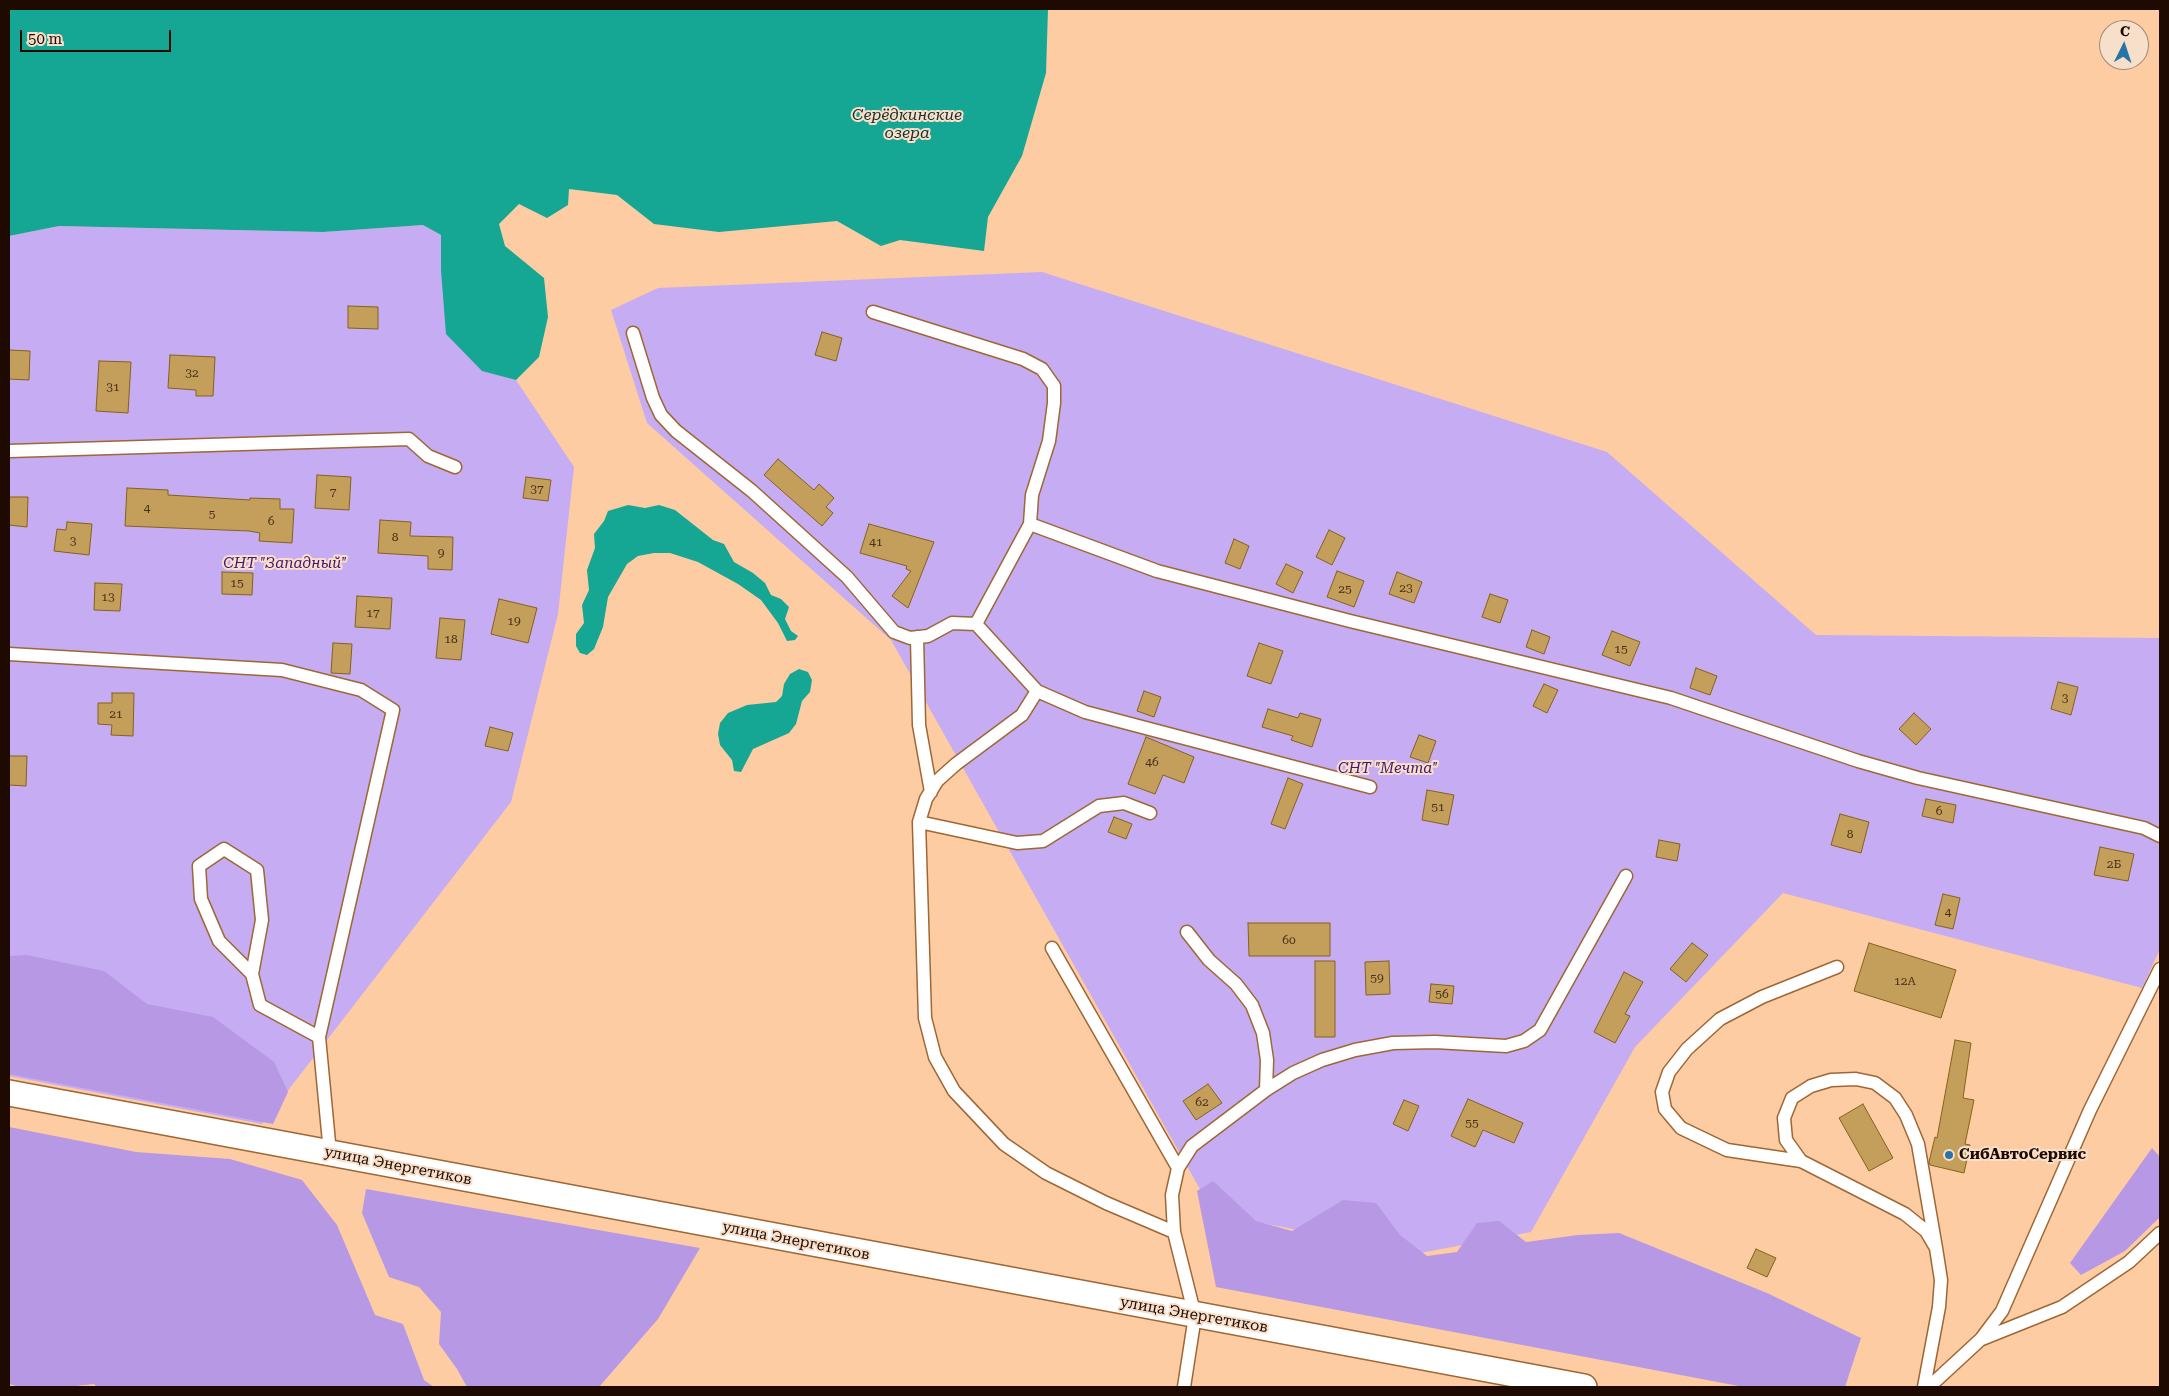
<!DOCTYPE html>
<meta charset="utf-8">
<style>
body{margin:0}
#map{position:relative;width:2169px;height:1396px;overflow:hidden;background:#fdcca3;font-family:"Roboto Serif",serif}
canvas{display:block}
.frame{position:absolute;inset:0;border:10px solid #1e0a00;pointer-events:none}
.north{position:absolute;left:2099px;top:20px;width:50px;height:50px;box-sizing:border-box;background:#f8dfca;border:1px solid #a18a79;border-radius:50%;rotate:4deg;font-size:14px;font-weight:700;line-height:20px;text-align:center;color:#1e0a00}
.north::after{content:'';display:block;margin:auto;width:18px;height:22px;background:#2775a8;clip-path:polygon(50% 0,100% 100%,50% 72%,0 100%)}
.scale{position:absolute;left:20px;top:30px;width:151px;height:22px;box-sizing:border-box;border:2px solid #1e0a00;border-top:0;padding-left:6px;font-size:15px;line-height:18px;white-space:nowrap;color:#1e0a00;-webkit-text-stroke:4px #f8dfca;paint-order:stroke}
</style>
<div id="map">
<canvas width="2169" height="1396"></canvas>
<div class="frame"></div>
<div class="north">С</div>
<div class="scale">50 m</div>
</div>
<script>
const ctx = document.querySelector('canvas').getContext('2d');
ctx.lineJoin = 'round';
function fill(path, color) {
  ctx.fillStyle = color;
  ctx.fill(path, 'evenodd');
}
function poly(rows) {
  const path = new Path2D();
  for (const r of rows) {
    path.moveTo(r[0], r[1]);
    for (let i = 2; i < r.length; i += 2) path.lineTo(r[i], r[i + 1]);
  }
  return path;
}
function stroke(path, color, width, dash) {
  ctx.strokeStyle = color;
  ctx.lineWidth = width;
  ctx.lineCap = dash ? 'butt' : 'round';
  ctx.setLineDash(dash || []);
  ctx.stroke(path);
}
function write(font, color, halo, rows, align = 'center') {
  ctx.font = font + ' "Roboto Serif",serif';
  ctx.lineWidth = 4;
  ctx.setLineDash([]);
  ctx.textBaseline = 'middle';
  ctx.strokeStyle = halo;
  ctx.fillStyle = color;
  for (const [text, x, y, turn = 0] of rows) {
    ctx.save();
    ctx.translate(x, y);
    ctx.rotate((+turn || 0) * Math.PI / 180);
    ctx.textAlign = isNaN(turn) ? turn : align;
    if (halo) ctx.strokeText(text, 0, 0);
    ctx.fillText(text, 0, 0);
    ctx.restore();
  }
}
fill(poly([
 [423,225,441,235,441,270,482,370,516,380,574,467,558,614,511,802,262,1124,9,1076,9,236,59,226,323,232],
 [1042,272,1607,452,1816,635,2160,638,2160,949,2142,988,1783,893,1635,1047,1531,1232,1420,1253,1214,1214,891,640,647,423,611,310,658,288]
]), '#c6acf2');
fill(poly([
 [27,955,104,971,147,1004,213,1017,274,1062,288,1092,273,1124,9,1074,9,956],
 [9,1127,136,1152,230,1159,302,1180,337,1225,375,1315,403,1324,424,1380,434,1387,97,1387,94,1384,67,1387,20,1387,9,1384],
 [2152,1148,2160,1157,2160,1217,2125,1251,2081,1275,2070,1263],
 [1213,1181,1256,1221,1292,1231,1343,1200,1376,1203,1400,1235,1427,1256,1457,1252,1477,1223,1499,1221,1526,1242,1578,1235,1619,1233,1767,1293,1861,1338,1845,1387,1744,1387,1216,1287,1197,1191],
 [366,1189,700,1248,658,1319,599,1387,467,1387,457,1369,439,1344,441,1312,419,1287,389,1277,362,1213]
]), '#b698e5');
fill(poly([
 [9,9,1048,9,1046,73,1022,156,988,217,984,251,900,240,881,246,837,221,719,232,654,224,617,195,569,189,568,205,547,218,519,204,499,224,505,246,544,278,548,317,539,357,516,380,482,371,446,334,441,270,441,235,423,225,323,232,59,226,9,236],
 [628,505,645,508,659,505,675,510,713,540,724,544,734,562,753,573,765,583,771,595,781,599,789,607,785,619,791,631,798,636,795,640,787,641,778,623,761,600,738,584,698,562,670,553,654,553,638,556,627,564,608,597,603,627,594,649,587,655,580,653,576,646,576,634,584,623,582,605,589,590,587,570,595,548,594,534,604,521,608,511],
 [799,669,808,672,812,680,810,692,802,701,796,724,789,733,753,749,741,772,734,771,732,760,720,745,718,734,720,723,728,713,747,705,776,702,782,696,784,684,790,674]
]), '#15a694');
const building = poly([
 [348,306,378,307,378,329,348,328,348,306],
 [822,332,842,338,836,361,815,355,822,332],
 [9,350,30,351,29,380,9,379,9,350],
 [170,355,215,357,213,396,196,396,196,390,168,388,170,355],
 [99,361,131,362,128,413,96,411,99,361],
 [778,459,814,490,819,484,834,498,826,507,833,513,822,526,764,475,778,459],
 [317,475,351,477,349,510,315,508,317,475],
 [526,477,551,480,548,501,523,498,526,477],
 [127,488,168,490,168,495,250,500,250,498,280,499,280,509,294,509,292,543,259,541,260,533,249,531,125,526,127,488],
 [9,497,28,497,27,527,9,525,9,497],
 [380,520,411,522,410,536,453,537,452,570,428,569,428,556,378,553,380,520],
 [67,522,92,524,89,555,54,551,57,529,66,530,67,522],
 [869,524,934,542,908,608,892,596,911,571,906,569,907,566,860,553,869,524],
 [1329,530,1345,538,1332,565,1316,557,1329,530],
 [1234,539,1249,546,1240,569,1225,563,1234,539],
 [1286,564,1303,572,1293,593,1276,584,1286,564],
 [1337,571,1364,581,1354,607,1327,597,1337,571],
 [222,572,253,573,252,595,222,594,222,572],
 [1397,572,1422,582,1414,603,1389,594,1397,572],
 [95,583,122,584,120,611,94,610,95,583],
 [1490,594,1508,600,1500,623,1482,617,1490,594],
 [357,596,392,598,390,629,355,627,357,596],
 [499,599,537,608,528,643,491,634,499,599],
 [440,618,465,620,461,660,436,658,440,618],
 [1532,630,1550,637,1544,654,1526,647,1532,630],
 [1612,631,1640,642,1630,666,1602,655,1612,631],
 [333,643,352,644,350,674,331,673,333,643],
 [1259,643,1283,651,1271,684,1247,676,1259,643],
 [1696,668,1717,676,1710,695,1690,688,1696,668],
 [2058,682,2078,687,2071,715,2051,709,2058,682],
 [1544,684,1558,690,1547,713,1533,706,1544,684],
 [1144,691,1161,697,1154,717,1137,711,1144,691],
 [112,693,134,693,133,736,111,735,112,725,98,724,98,703,112,703,112,693],
 [1268,709,1298,718,1300,713,1321,719,1312,747,1291,740,1293,736,1262,727,1268,709],
 [1914,713,1931,729,1916,745,1899,729,1914,713],
 [490,727,513,733,508,751,485,746,490,727],
 [1419,735,1436,741,1428,763,1410,757,1419,735],
 [1146,737,1194,757,1184,783,1163,775,1155,794,1128,784,1146,737],
 [9,756,27,756,26,786,9,785,9,756],
 [1288,778,1303,784,1285,829,1271,824,1288,778],
 [1427,790,1454,795,1448,825,1422,820,1427,790],
 [1926,799,1956,805,1953,823,1922,816,1926,799],
 [1840,814,1869,822,1861,853,1831,845,1840,814],
 [1114,817,1132,824,1126,839,1108,832,1114,817],
 [1659,840,1680,844,1677,861,1656,857,1659,840],
 [2100,847,2134,854,2128,881,2094,875,2100,847],
 [1943,894,1960,898,1953,929,1935,925,1943,894],
 [1248,923,1330,923,1330,956,1249,956,1248,923],
 [1692,943,1708,955,1686,982,1670,969,1692,943],
 [1869,943,1956,970,1941,1018,1854,991,1869,943],
 [1315,961,1335,961,1335,1037,1315,1037,1315,961],
 [1389,961,1390,994,1366,995,1365,962,1389,961],
 [1624,972,1643,982,1625,1014,1630,1016,1615,1043,1594,1032,1624,972],
 [1431,984,1454,986,1452,1004,1429,1002,1431,984],
 [1955,1040,1971,1043,1963,1098,1974,1100,1965,1144,1970,1145,1964,1173,1930,1165,1929,1162,1935,1137,1937,1138,1955,1040],
 [1208,1084,1222,1103,1196,1120,1183,1101,1208,1084],
 [1468,1099,1523,1123,1514,1143,1483,1130,1475,1147,1451,1136,1468,1099],
 [1404,1100,1419,1106,1408,1131,1393,1124,1404,1100],
 [1863,1104,1893,1158,1869,1171,1839,1118,1863,1104],
 [1756,1249,1776,1258,1767,1277,1747,1268,1756,1249]
]);
fill(building, '#c49f5b');
stroke(building, '#856219', 1);
const service = poly([
 [873,312,1023,359,1042,369,1054,386,1054,403,1049,441,1032,495,1030,524],
 [633,333,653,398,661,415,676,431,752,491,847,577,894,632,910,638,928,636,952,623,976,624],
 [9,451,409,439,428,456,455,467],
 [917,637,919,725,931,792],
 [9,654,282,670,361,690,393,710,319,1037,330,1153],
 [1037,691,1022,715,956,764,937,781,926,799,919,822,925,1018,935,1057,954,1091,1004,1144,1046,1173,1106,1203,1174,1232],
 [1370,787,1085,712,1037,691,976,624,1030,524,1157,571,1350,621,1671,698,1858,761,1918,778,2144,828,2160,836],
 [919,822,1017,843,1043,841,1099,806,1124,803,1150,813],
 [1187,932,1209,960,1236,984,1252,1005,1263,1033,1267,1060,1266,1090],
 [1052,948,1178,1168],
 [252,974,262,920,257,870,224,849,199,866,201,899,219,941,252,974,260,1005,319,1037],
 [1801,1161,1727,1150,1681,1128,1665,1109,1662,1092,1669,1072,1687,1049,1720,1019,1762,997,1837,967],
 [1982,1339,2062,1307,2129,1262,2160,1233],
 [1184,1387,1195,1316,1174,1232,1172,1195,1178,1168,1192,1146,1266,1090,1293,1073,1322,1060,1355,1050,1393,1043,1435,1042,1506,1046,1524,1041,1540,1030,1626,876],
 [1924,1387,1939,1307,1941,1280,1936,1248,1918,1144,1906,1115,1895,1098,1875,1083,1856,1079,1831,1080,1811,1086,1792,1098,1784,1118,1786,1140,1801,1161,1905,1214,1926,1231,1936,1248],
 [1929,1387,1981,1339,2002,1311,2090,1110,2160,969]
]);
const minor = poly([
 [9,1093,1584,1387]
]);
stroke(service, '#9e6734', 15);
stroke(minor, '#9e6734', 28);
stroke(service, '#fff', 12);
stroke(minor, '#fff', 25);
for (const [x, y, r, color] of [
 [1949,1155,5,"#2775a8"]
]) {
  const dot = new Path2D();
  dot.arc(x, y, r, 0, 2 * Math.PI);
  ctx.fillStyle = color;
  ctx.fill(dot);
  stroke(dot, '#f8dfca', 2);
}
write('12px', '#482f17', null, [
 ["32",192,373],
 ["31",113,387],
 ["37",537,489],
 ["7",333,492],
 ["4",147,508],
 ["5",212,514],
 ["6",271,521],
 ["8",395,537],
 ["3",73,541],
 ["41",876,542],
 ["9",441,553],
 ["15",237,583],
 ["23",1406,588],
 ["25",1345,589],
 ["13",108,597],
 ["17",373,613],
 ["19",514,621],
 ["18",451,639],
 ["15",1621,649],
 ["3",2065,698],
 ["21",116,714],
 ["46",1152,762],
 ["51",1438,807],
 ["6",1939,811],
 ["8",1850,834],
 ["2Б",2114,864],
 ["4",1948,912],
 ["60",1289,940],
 ["59",1377,978],
 ["12А",1905,981],
 ["56",1442,994],
 ["62",1202,1102],
 ["55",1472,1123]
]);
write('italic 15px', '#42156f', '#f8dfca', [
 ["СНТ \"Западный\"",285,564],
 ["СНТ \"Мечта\"",1388,769]
]);
write('bold 15px', '#1e0a00', '#f8dfca', [
 ["СибАвтоСервис",1959,1155]
], 'left');
write('15px', '#1e0a00', '#f8dfca', [
 ["улица Энергетиков",398,1166,11],
 ["улица Энергетиков",796,1241,11],
 ["улица Энергетиков",1194,1315,10]
]);
write('italic 16px', '#192f2b', '#f8dfca', [
 ["Серёдкинские",907,115],
 ["озера",907,133]
]);
</script>
